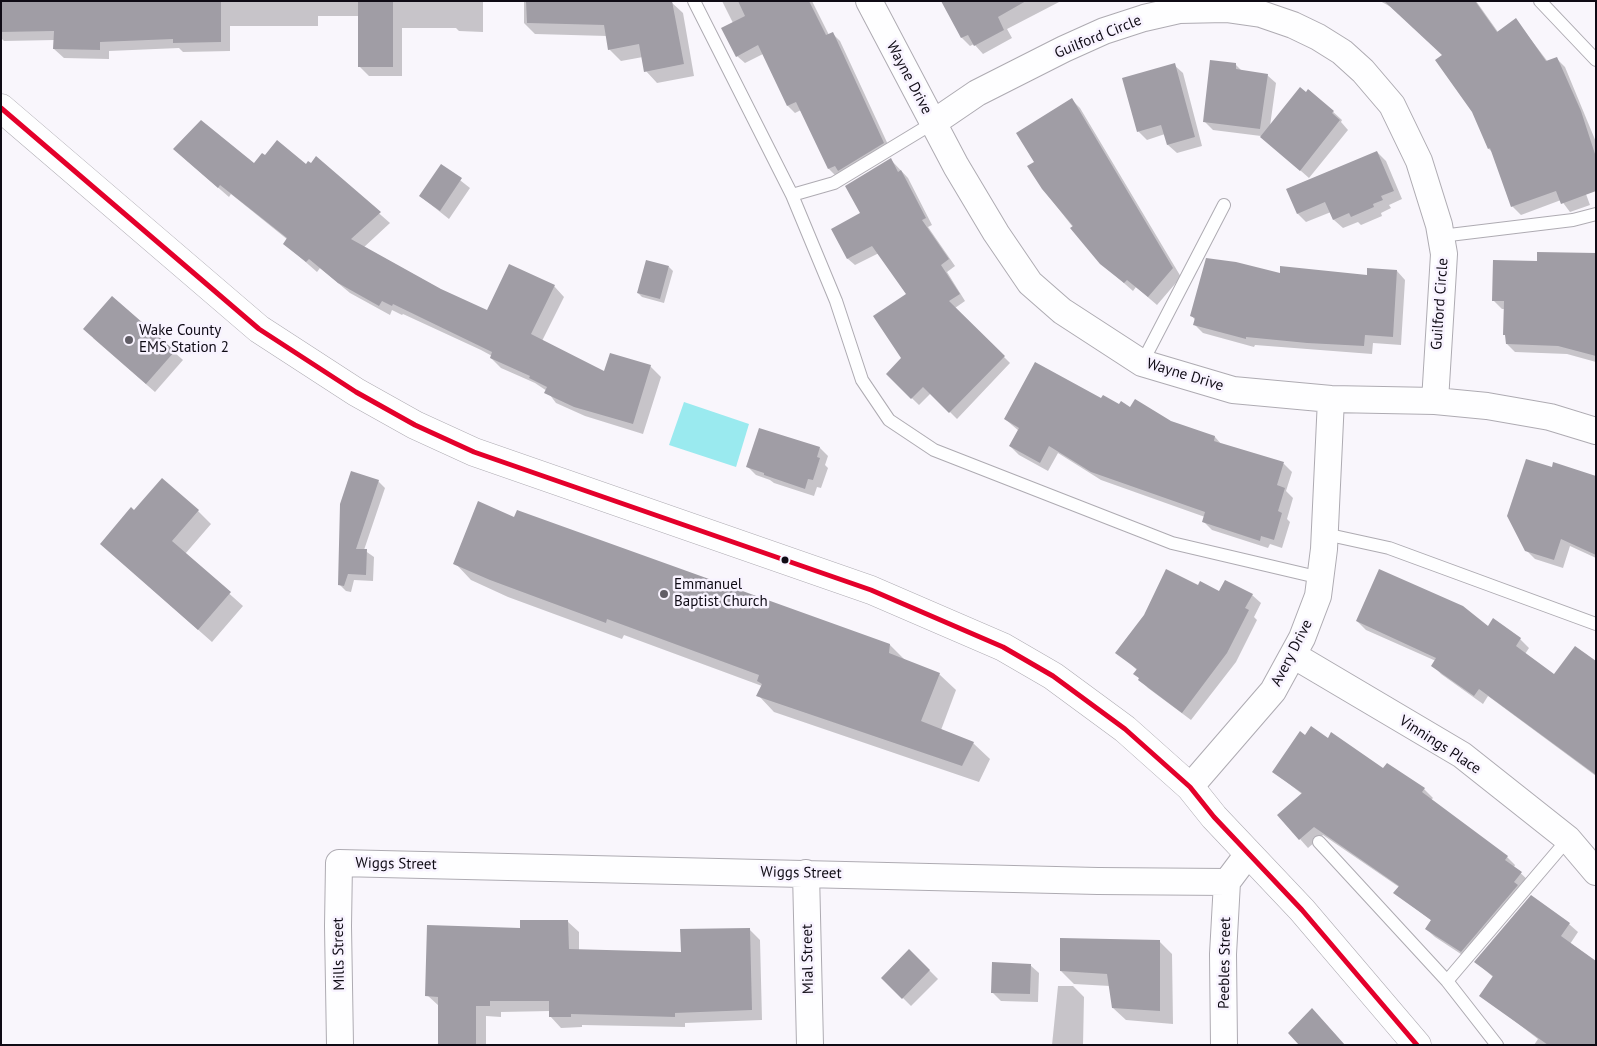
<!DOCTYPE html>
<style>
body{margin:0}
#map{position:relative;width:1597px;height:1046px;overflow:hidden;background:#f9f6fc;font-family:"PT Sans",sans-serif}
canvas{display:block}
.frame{position:absolute;inset:0;border:2px solid #0f0b15;pointer-events:none}
</style>
<div id="map">
<canvas width="1597" height="1046"></canvas>
<div class="frame"></div>
</div>
<script>
const ctx = document.querySelector('canvas').getContext('2d');
ctx.lineJoin = 'round';
function fill(path, color) {
  ctx.fillStyle = color;
  ctx.fill(path, 'evenodd');
}
function poly(rows) {
  const path = new Path2D();
  for (const r of rows) {
    path.moveTo(r[0], r[1]);
    for (let i = 2; i < r.length; i += 2) path.lineTo(r[i], r[i + 1]);
  }
  return path;
}
function stroke(path, color, width, dash) {
  ctx.strokeStyle = color;
  ctx.lineWidth = width;
  ctx.lineCap = dash ? 'butt' : 'round';
  ctx.setLineDash(dash || []);
  ctx.stroke(path);
}
function write(font, color, halo, rows, align = 'center') {
  ctx.font = font + ' "PT Sans",sans-serif';
  ctx.lineWidth = 5;
  ctx.setLineDash([]);
  ctx.textBaseline = 'middle';
  ctx.strokeStyle = halo;
  ctx.fillStyle = color;
  for (const [text, x, y, turn = 0] of rows) {
    ctx.save();
    ctx.translate(x, y);
    ctx.rotate((+turn || 0) * Math.PI / 180);
    ctx.textAlign = isNaN(turn) ? turn : align;
    if (halo) ctx.strokeText(text, 0, 0);
    ctx.fillText(text, 0, 0);
    ctx.restore();
  }
}
fill(poly([
 [684,402,749,424,736,467,669,445]
]), '#9aeaef');
fill(poly([
 [1,1,483,1,483,32,459,31,456,28,402,28,402,76,369,76,359,66,359,16,318,16,318,26,230,26,230,51,183,52,179,48,109,51,109,59,64,58,54,49,55,40,4,41,1,38],
 [524,1,671,2,683,13,694,76,657,83,646,71,643,57,621,61,609,49,607,36,535,34,524,23],
 [722,1,812,1,829,35,833,34,840,41,891,151,836,176,829,169,801,110,795,113,788,106,763,54,745,63,737,56,733,23],
 [942,1,1061,1,1007,29,1012,38,983,54,974,44,970,46,962,38],
 [1380,1,1476,1,1498,32,1516,20,1548,62,1556,58,1565,67,1596,142,1596,169,1579,175,1590,205,1570,212,1561,200,1521,215,1512,206,1493,153,1489,149,1473,112,1444,55,1391,7],
 [1174,65,1183,73,1202,146,1177,153,1168,145,1165,134,1147,140,1138,131],
 [1236,65,1243,72,1267,75,1276,83,1270,126,1309,90,1342,120,1341,122,1348,130,1309,178,1261,136,1213,130,1205,122],
 [1072,100,1080,108,1181,277,1157,305,1136,287,1133,291,1101,263,1043,189],
 [1377,152,1386,161,1402,199,1389,205,1391,208,1381,213,1382,216,1361,225,1358,222,1343,228,1334,220,1331,212,1306,222,1298,214,1287,189],
 [316,158,390,223,363,248,440,290,487,311,554,286,564,297,542,341,605,373,650,366,661,377,643,434,585,416,556,403,547,391,535,383,501,368,491,358,492,356,481,350,403,314,402,315,392,310,390,315,350,293,320,268,317,272,285,244,288,240,231,194,229,197,185,159,254,165,311,165],
 [891,160,908,178,932,225,928,227,955,266,947,272,965,301,955,308,1010,363,957,419,931,393,919,405,887,374,903,358,907,295,879,253,855,265,848,259,833,229,861,214],
 [442,166,470,188,449,219,420,196],
 [1596,256,1596,362,1567,354,1515,352,1507,344,1505,309,1502,309,1493,300,1538,262],
 [669,267,673,271,664,303,642,297,638,293],
 [1397,271,1405,280,1401,345,1373,343,1372,354,1255,345,1254,347,1203,333,1194,324,1195,320,1192,316],
 [93,338,174,352,183,360,155,392],
 [1102,400,1215,437,1222,445,1284,464,1292,472,1286,491,1293,498,1287,519,1290,522,1282,548,1270,544,1268,548,1212,530,1204,522,1205,517,1101,480,1058,453,1048,471,1019,455,1010,446,1019,431,1005,419],
 [820,448,828,456,825,465,828,468,821,488,817,487,814,496,774,483,770,480,756,475,747,466],
 [1552,469,1596,478,1596,558,1570,546,1563,568,1535,559,1526,550],
 [378,481,385,488,364,550,374,557,373,581,354,580,351,592,346,591,339,584],
 [198,511,211,524,185,554,243,606,212,642,101,544,134,512],
 [515,519,890,645,905,660,939,674,956,690,941,730,973,743,990,759,979,782,774,712,758,695,762,686,624,635,622,639,508,597,471,580,455,563],
 [1199,586,1219,592,1252,595,1261,603,1254,617,1257,620,1236,662,1191,720,1148,688,1135,674,1137,670,1117,652],
 [1493,620,1520,639,1529,648,1525,654,1554,676,1596,663,1596,776,1488,696,1483,704,1441,674,1433,665,1436,661,1366,630,1357,621,1488,627],
 [1306,736,1328,740,1383,770,1387,765,1424,789,1433,798,1431,800,1507,857,1515,865,1514,867,1529,881,1470,960,1435,937,1426,929,1432,921,1395,893,1399,887,1323,835,1308,848,1300,839,1302,794,1274,772],
 [567,921,579,932,579,951,682,954,749,929,760,940,762,1020,685,1023,685,1027,582,1025,582,1027,561,1028,550,1016,550,1011,501,1012,501,1017,486,1016,486,1045,437,1045,439,1042,439,1006,427,995,522,929],
 [1569,924,1578,932,1570,944,1596,1045,1534,1045,1538,1039,1481,995,1493,977,1476,962],
 [1159,941,1172,954,1173,1024,1126,1020,1113,1008,1110,986,1074,984,1061,971],
 [910,951,938,979,911,1006,883,978],
 [1030,965,1039,973,1038,1002,1001,1001,992,992],
 [1058,986,1073,986,1084,997,1083,1045,1052,1045]
]), '#0003');
fill(poly([
 [1,1,221,1,221,42,173,43,173,39,100,42,100,50,53,49,54,31,1,32],
 [358,1,393,1,393,67,358,67],
 [526,1,672,1,684,64,644,72,639,44,608,50,604,25,527,23],
 [738,1,809,1,826,35,833,32,884,143,838,171,835,166,828,169,796,102,787,106,758,45,736,57,721,28,745,16],
 [941,1,1026,1,998,17,1004,30,974,46,968,35,961,38],
 [1384,1,1475,1,1497,32,1516,18,1546,61,1557,57,1581,111,1596,157,1596,191,1561,204,1556,191,1511,207,1490,148,1488,149,1472,112,1435,60,1442,55],
 [1210,60,1236,63,1236,69,1268,74,1260,129,1203,122],
 [1175,63,1195,137,1167,145,1161,125,1137,132,1122,78],
 [1300,87,1306,92,1308,89,1334,111,1332,113,1340,120,1300,171,1260,137],
 [1072,98,1173,268,1148,297,1127,280,1124,283,1100,264,1070,228,1073,226,1042,189,1027,166,1034,162,1016,133],
 [201,120,254,163,262,153,265,155,277,140,306,164,308,161,311,163,316,156,381,212,351,239,441,289,487,310,509,264,555,285,531,334,604,371,610,353,651,365,633,424,574,407,544,393,547,387,529,378,530,376,490,358,492,352,393,304,392,306,382,301,379,306,338,283,309,259,306,262,283,244,287,238,220,185,218,188,173,149],
 [1377,151,1394,191,1381,196,1383,200,1373,204,1374,207,1351,217,1349,213,1333,220,1325,202,1297,214,1286,189],
 [891,158,898,172,901,170,926,218,922,220,949,259,941,265,960,294,949,301,1005,356,949,413,923,387,911,399,886,374,901,358,873,316,906,294,872,246,847,259,831,229,860,213,845,186],
 [441,164,462,178,440,211,419,196],
 [1537,252,1596,253,1596,356,1558,346,1506,344,1505,335,1503,335,1504,301,1492,301,1493,260,1537,261],
 [1206,258,1236,262,1280,273,1280,266,1367,275,1367,268,1397,270,1393,337,1365,335,1364,346,1307,343,1246,337,1246,339,1193,325,1195,318,1190,316],
 [646,260,669,266,660,299,637,293],
 [112,296,175,351,146,384,83,329],
 [1035,362,1101,398,1103,395,1119,404,1121,401,1130,407,1135,399,1171,421,1215,436,1214,441,1284,462,1277,485,1285,488,1278,511,1282,513,1274,540,1261,536,1260,541,1202,522,1205,512,1091,472,1049,446,1040,463,1009,446,1019,428,1004,419],
 [759,428,820,447,817,457,820,458,813,480,808,479,805,489,764,475,764,473,746,467],
 [1526,459,1552,467,1553,462,1596,476,1596,555,1561,539,1554,560,1525,551,1507,516],
 [351,471,379,480,356,549,367,549,366,575,348,574,344,586,338,585,340,504],
 [162,478,199,510,172,541,231,592,198,630,100,544,131,507,134,510],
 [478,501,514,517,517,510,890,644,889,653,940,673,921,721,974,742,962,766,756,696,762,684,757,681,759,675,607,619,606,623,490,580,453,564],
 [1166,569,1198,585,1200,581,1219,591,1225,580,1253,594,1245,608,1249,610,1227,653,1182,713,1138,680,1139,678,1133,674,1137,669,1115,653,1144,615],
 [1379,569,1463,606,1488,626,1493,618,1521,638,1516,646,1554,674,1575,646,1596,661,1596,775,1479,689,1474,696,1431,666,1436,658,1356,621],
 [1311,726,1328,738,1331,732,1383,768,1387,763,1425,788,1422,792,1508,856,1505,860,1522,872,1514,882,1518,885,1461,952,1425,929,1431,920,1393,893,1399,886,1314,827,1299,840,1277,815,1302,793,1272,772,1300,731,1305,735],
 [1531,895,1570,923,1561,936,1596,961,1596,1045,1548,1045,1479,996,1493,976,1474,962],
 [520,920,568,920,569,949,681,952,680,929,750,928,752,1010,675,1013,675,1017,571,1014,571,1017,549,1017,549,1001,490,1001,490,1006,476,1006,476,1045,438,1045,438,997,425,996,427,925,520,928],
 [1060,938,1160,940,1160,1011,1112,1008,1107,974,1060,971],
 [909,949,930,970,902,999,881,978],
 [992,962,1031,964,1030,994,991,993],
 [1312,1008,1345,1045,1299,1045,1288,1033]
]), '#a09da5');
const service = poly([
 [694,1,792,195,836,301,862,380,889,420,934,450,1172,543,1321,578],
 [1540,1,1596,60],
 [792,195,834,183,933,123],
 [1441,236,1573,220,1596,214],
 [1142,363,1224,205],
 [1325,534,1389,548,1596,624],
 [1319,842,1447,981,1497,1045],
 [1447,981,1568,839]
]);
const minor = poly([
 [869,1,956,166,996,233,1030,283,1062,311,1142,363,1233,390,1331,399,1435,401,1487,406,1550,417,1596,431],
 [933,123,977,93,1064,49,1104,31,1144,18,1179,10,1226,9,1261,14,1293,25,1318,37,1342,52,1363,71,1392,105,1419,161,1439,225,1444,254,1435,401],
 [1293,655,1462,755,1568,839,1596,872],
 [1190,787,1273,691,1302,638,1318,596,1324,549,1331,399],
 [806,873,810,1045],
 [340,1045,338,926,339,863,1098,881,1227,882,1248,854],
 [1224,1045,1223,954,1227,882]
]);
const tertiary = poly([
 [1,108,259,329,356,392,415,425,474,452,871,590,1003,647,1053,676,1125,729,1190,787,1214,817,1302,910,1417,1045]
]);
stroke(service, '#aeabb2', 14);
stroke(minor, '#aeabb2', 28);
stroke(tertiary, '#aeabb2', 29);
stroke(service, '#fefeff', 12);
stroke(minor, '#fefeff', 26);
stroke(tertiary, '#fefeff', 28);
stroke(poly([
 [1,108,259,329,356,392,415,425,474,452,871,590,1003,647,1053,676,1125,729,1190,787,1214,817,1302,910,1417,1045]
]), '#e4002b', 5);
for (const [x, y, r, color] of [
 [129,340,5,"#615d66"],
 [785,560,4.5,"#0f0b15"],
 [664,594,5,"#615d66"]
]) {
  const dot = new Path2D();
  dot.arc(x, y, r, 0, 2 * Math.PI);
  ctx.fillStyle = color;
  ctx.fill(dot);
  stroke(dot, '#f8f3ff', 2);
}
write('15px', '#0f0b15', '#f8f3ff', [
 ["Guilford Circle",1098,37,-22],
 ["Wayne Drive",909,78,62],
 ["Guilford Circle",1440,304,-86],
 ["Wayne Drive",1185,375,17],
 ["Avery Drive",1292,653,-63],
 ["Vinnings Place",1440,745,33],
 ["Wiggs Street",396,864,1],
 ["Wiggs Street",801,873,1],
 ["Mills Street",339,954,-91],
 ["Mial Street",808,959,-91],
 ["Peebles Street",1225,963,-89]
]);
write('15px', '#0f0b15', '#f8f3ff', [
 ["Wake County",139,331],
 ["EMS Station 2",139,348],
 ["Emmanuel",674,585],
 ["Baptist Church",674,602]
], 'left');
</script>
